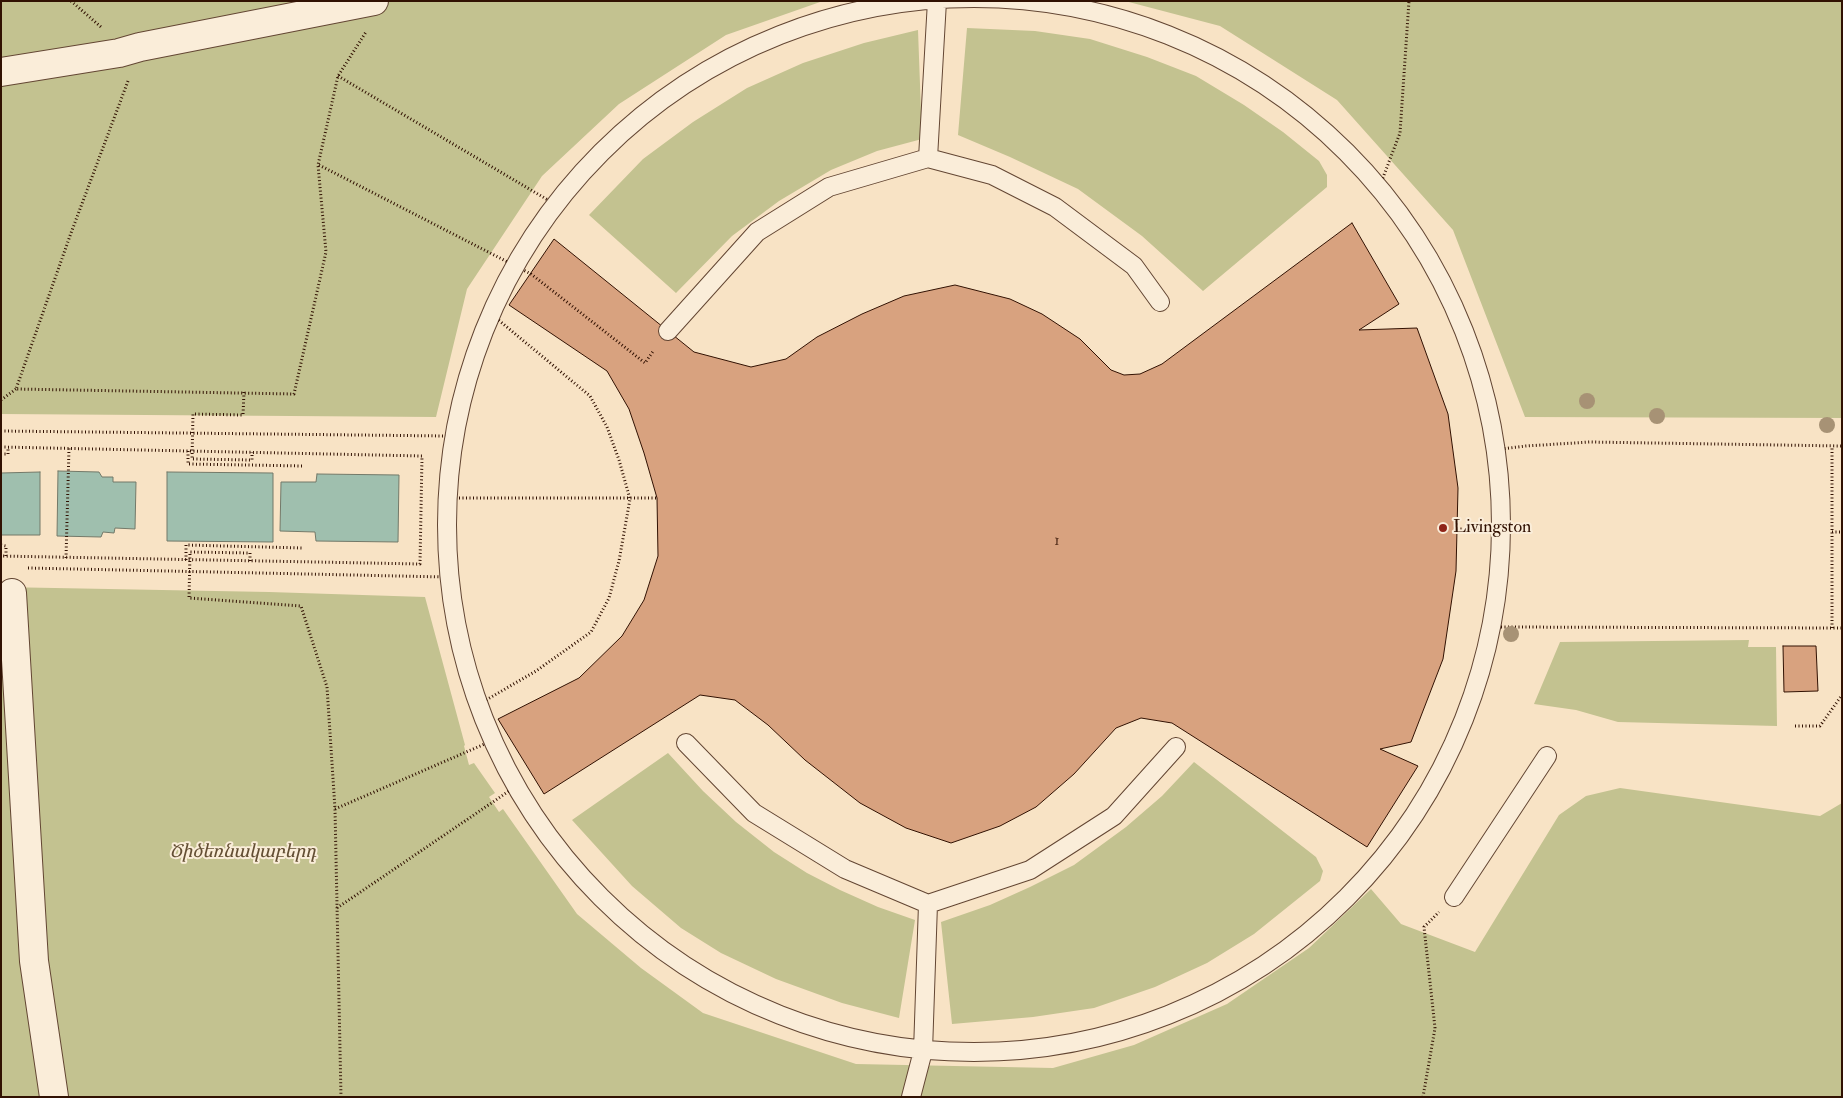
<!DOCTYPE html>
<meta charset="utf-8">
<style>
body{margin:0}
#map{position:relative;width:1843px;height:1098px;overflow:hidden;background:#f8e3c5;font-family:"IM FELL Double Pica",serif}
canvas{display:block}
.frame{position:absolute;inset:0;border:2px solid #311102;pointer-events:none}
</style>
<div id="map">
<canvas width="1843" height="1098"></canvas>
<div class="frame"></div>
</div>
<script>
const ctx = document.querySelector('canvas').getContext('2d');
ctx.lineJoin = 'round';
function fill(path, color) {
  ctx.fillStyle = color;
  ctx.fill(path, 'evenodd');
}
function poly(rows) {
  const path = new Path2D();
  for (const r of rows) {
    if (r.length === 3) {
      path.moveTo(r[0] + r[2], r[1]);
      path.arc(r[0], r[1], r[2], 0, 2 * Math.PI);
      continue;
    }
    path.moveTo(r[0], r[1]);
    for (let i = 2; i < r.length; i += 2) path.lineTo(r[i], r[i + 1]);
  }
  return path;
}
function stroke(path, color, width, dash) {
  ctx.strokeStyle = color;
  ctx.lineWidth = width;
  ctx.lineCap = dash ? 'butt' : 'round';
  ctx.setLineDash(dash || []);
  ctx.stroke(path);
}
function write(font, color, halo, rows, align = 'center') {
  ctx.font = font + ' "IM FELL Double Pica","Noto Serif Armenian",serif';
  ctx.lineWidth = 4;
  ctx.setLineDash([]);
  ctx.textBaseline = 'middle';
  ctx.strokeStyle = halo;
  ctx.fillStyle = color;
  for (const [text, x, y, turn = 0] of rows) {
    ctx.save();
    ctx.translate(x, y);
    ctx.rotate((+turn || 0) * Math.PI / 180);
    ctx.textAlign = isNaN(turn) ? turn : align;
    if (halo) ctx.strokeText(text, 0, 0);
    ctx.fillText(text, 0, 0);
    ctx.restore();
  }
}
fill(poly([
 [1,1,823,1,726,35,619,104,542,176,467,289,436,417,1,414],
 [1125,1,1842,1,1842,418,1525,417,1453,230,1337,100,1220,26],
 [967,28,1035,31,1090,39,1147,57,1196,76,1244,105,1283,132,1319,161,1327,175,1327,187,1203,291,1142,236,1078,189,1010,157,958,135],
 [918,30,922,139,877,151,831,170,779,201,732,236,676,293,589,215,643,159,693,122,747,88,803,63,864,43],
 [1,587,269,592,425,597,465,745,464,746,469,765,474,763,495,793,489,797,499,812,503,809,577,914,641,968,703,1013,856,1064,1053,1068,1134,1045,1227,1004,1309,948,1371,889,1401,924,1475,952,1559,815,1586,796,1620,788,1820,816,1842,803,1842,1097,1,1097],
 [1749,640,1748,647,1776,647,1777,726,1618,722,1576,710,1534,704,1560,642],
 [668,753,703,791,736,822,774,852,807,873,840,890,878,907,915,920,899,1018,842,1003,776,979,721,953,681,928,632,886,572,820],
 [1194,762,1316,857,1323,871,1320,881,1254,934,1207,963,1155,987,1094,1008,1033,1017,952,1024,941,922,990,905,1030,887,1074,865,1126,827,1162,796]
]), '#c3c290');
const water = poly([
 [58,471,99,472,102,477,113,477,113,482,136,482,135,529,115,528,114,533,103,532,101,537,57,536,58,471],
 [40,472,40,535,1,535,1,473,40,472],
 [167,472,273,473,273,542,167,541,167,472],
 [317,474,399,475,398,542,316,541,315,532,280,531,281,482,316,482,317,474]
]);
fill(water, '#9fbfae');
stroke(water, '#737969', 1);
const building = poly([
 [1352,223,1399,304,1359,330,1417,328,1448,414,1458,488,1456,571,1443,659,1411,742,1380,749,1418,766,1367,847,1172,723,1141,718,1116,728,1074,774,1036,807,1000,826,951,843,906,828,860,803,805,760,768,725,735,700,700,695,544,794,498,719,579,678,622,636,644,600,658,556,657,498,644,453,629,409,607,371,509,305,554,239,694,352,751,367,786,359,817,337,862,314,904,296,955,285,1010,299,1042,314,1080,339,1111,370,1124,375,1140,374,1162,364,1352,223],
 [1783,646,1816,646,1818,691,1784,692,1783,646]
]);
fill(building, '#d8a27f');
stroke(building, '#311102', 1);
const lane = poly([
 [974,525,527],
 [928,158,937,1],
 [668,331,757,232,829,187,928,158,992,175,1055,207,1134,266,1160,302],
 [686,743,754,813,845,869,928,904,1030,870,1114,816,1176,747],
 [1454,897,1547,756],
 [911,1097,923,1051,928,904]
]);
const street = poly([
 [1,72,119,53,140,47,374,1],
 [12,593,34,961,54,1097]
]);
stroke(lane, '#634633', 20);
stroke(street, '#634633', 30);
stroke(poly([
 [71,1,101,27],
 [338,76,553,203],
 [128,81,71,233,16,389,294,394,326,252,318,165,338,76,366,32],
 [319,165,531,274,645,363,654,350],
 [1379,188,1400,133,1409,1],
 [244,392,243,415,193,414,192,459,252,460,252,452],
 [1,400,16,389],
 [1,431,447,436],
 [1,447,422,456,420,564,1,556],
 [1501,449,1526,446,1590,442,1842,446],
 [188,451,188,464,304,466],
 [1,454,8,454,8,448],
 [445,498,657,498],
 [1457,529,1508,528],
 [1832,532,1842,532],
 [1,545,6,546,6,556],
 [66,558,69,448],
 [186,560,186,545,302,548],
 [250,561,250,553,190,552,189,598,301,606,327,687,335,809,341,1097],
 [28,568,445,577],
 [1501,627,1842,628],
 [1832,628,1832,446],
 [474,707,536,671,591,632,609,598,619,561,630,499,619,460,607,427,590,396,484,308],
 [1795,726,1820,726,1842,695],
 [335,809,487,743],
 [337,908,512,789],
 [1423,1097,1435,1028,1424,927,1439,912]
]), '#311102', 3, [1, 2.5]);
stroke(lane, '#faedd9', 18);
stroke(street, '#faedd9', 28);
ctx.fillStyle = '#a79275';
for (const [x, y] of [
 [1587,401],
 [1657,416],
 [1827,425],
 [1511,634]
]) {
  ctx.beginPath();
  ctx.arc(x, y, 8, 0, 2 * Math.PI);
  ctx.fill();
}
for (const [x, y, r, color] of [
 [1443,528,5,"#8f2418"]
]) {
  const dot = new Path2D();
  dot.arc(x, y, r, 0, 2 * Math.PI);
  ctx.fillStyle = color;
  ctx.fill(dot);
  stroke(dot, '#faedd9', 2);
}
write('15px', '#5b3521', null, [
 ["1",1057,542]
]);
write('18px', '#311102', '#faedd9', [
 ["Livingston",1453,528]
], 'left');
write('italic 18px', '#644f34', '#faedd9', [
 ["Ծիծեռնակաբերդ",243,853]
]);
</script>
